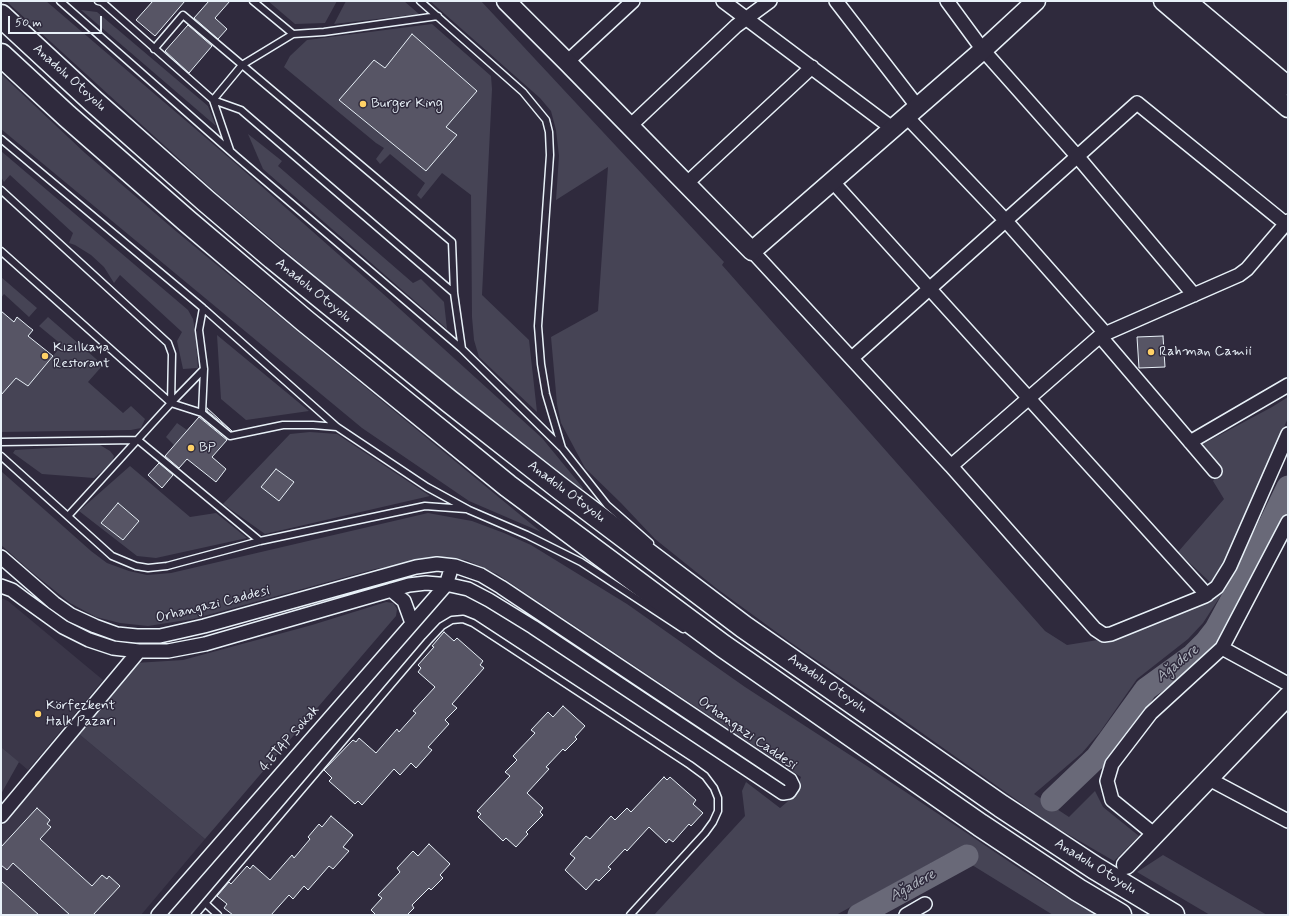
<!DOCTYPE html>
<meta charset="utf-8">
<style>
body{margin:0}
#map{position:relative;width:1289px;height:916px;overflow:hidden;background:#2f2a3d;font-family:Mynerve,sans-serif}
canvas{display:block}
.frame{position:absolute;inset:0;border:2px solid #e8f1f8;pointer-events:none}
.scale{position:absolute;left:8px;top:16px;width:94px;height:18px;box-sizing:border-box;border:2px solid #e8f1f8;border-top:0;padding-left:5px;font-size:12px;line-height:14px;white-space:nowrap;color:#e8f1f8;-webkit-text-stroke:3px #2f2a3d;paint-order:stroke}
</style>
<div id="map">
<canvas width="1289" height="916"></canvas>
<div class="frame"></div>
<div class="scale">50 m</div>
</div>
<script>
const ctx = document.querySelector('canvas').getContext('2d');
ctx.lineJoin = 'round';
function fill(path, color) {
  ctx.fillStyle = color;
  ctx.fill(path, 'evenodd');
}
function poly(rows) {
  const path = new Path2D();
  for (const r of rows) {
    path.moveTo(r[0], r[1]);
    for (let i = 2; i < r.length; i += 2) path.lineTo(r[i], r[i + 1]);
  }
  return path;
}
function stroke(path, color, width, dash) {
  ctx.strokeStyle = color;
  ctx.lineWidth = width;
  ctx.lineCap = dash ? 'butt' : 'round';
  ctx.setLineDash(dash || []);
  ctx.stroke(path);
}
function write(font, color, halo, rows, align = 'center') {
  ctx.font = font + ' Mynerve,sans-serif';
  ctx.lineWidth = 3;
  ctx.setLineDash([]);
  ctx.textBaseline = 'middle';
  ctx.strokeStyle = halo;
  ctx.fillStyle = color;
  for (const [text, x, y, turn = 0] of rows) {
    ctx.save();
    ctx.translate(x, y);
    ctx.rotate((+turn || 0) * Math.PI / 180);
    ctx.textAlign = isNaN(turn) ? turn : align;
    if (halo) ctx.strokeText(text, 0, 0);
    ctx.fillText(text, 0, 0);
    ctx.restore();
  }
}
fill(poly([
 [1,598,8,601,103,680,28,770,1,747],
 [79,734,205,839,141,915,1,915,1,827]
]), '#3b3749');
fill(poly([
 [6,1,46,1,234,162,390,300,542,438,583,488,581,491,397,345,212,189],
 [268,1,337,1,325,23,295,24],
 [346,1,404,1,419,14,334,24],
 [430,1,481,1,724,262,722,265,1045,631,1067,645,1104,639,1209,600,1227,586,1203,623,1188,639,1137,679,1100,732,1082,753,1034,794,1069,817,1095,791,1103,807,1139,836,1114,861,1052,825,891,711,790,642,716,588,655,539,621,503,585,468,561,423,557,404,551,337,598,311,608,167,556,200,559,156,556,130,551,111,540,98],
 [81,10,97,12,208,106,216,126],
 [432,24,491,76,492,89,482,295,529,340,537,412,479,357,474,340,472,317,471,195,442,173,421,199,417,195,425,183,390,154,380,164,376,159,384,148,376,143,284,67,290,56,307,40],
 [1,74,85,153,177,232,541,532,469,501,362,428,1,129],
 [248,134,282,161,278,166,413,283,421,279,444,302,447,329,263,169],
 [1,151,188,310,193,319,195,330,198,368,183,369,177,341,182,332,120,275,114,283,104,267,91,255,75,245,69,243,73,233,10,175,4,182,1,177],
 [1,277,37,308,29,317,4,294,1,298],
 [48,317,103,365,88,382,123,413,131,406,145,419,141,428,131,430,1,432,1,395,16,378,28,386,62,345,39,326],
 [217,335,309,411,246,420,221,399],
 [1288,397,1288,418,1224,566,1212,584,1178,552,1224,499,1213,481,1221,468,1203,444,1272,407],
 [177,423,187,430,174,445,166,437],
 [310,432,337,434,430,496,265,534,223,504,290,434],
 [100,445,110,451,114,456,112,463,94,478,42,474,13,453,15,450],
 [130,466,190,517,216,513,247,538,156,558,137,556,79,511],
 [1,471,91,551,107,563,129,571,147,575,171,573,428,513,472,521,504,533,531,545,627,604,745,687,870,768,1023,871,1095,915,1053,915,951,852,836,915,654,915,745,816,742,791,746,782,780,808,793,797,801,777,497,574,466,560,440,558,375,569,193,619,148,626,120,623,96,617,70,603,28,569,1,545],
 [386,602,393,603,397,609,396,616,205,839,79,734,135,663,183,660,312,625],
 [1,747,19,762,1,794],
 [1163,855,1267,915,1210,915,1137,872]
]), '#464455');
stroke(poly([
 [1052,800,1097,757,1146,689,1193,655,1205,643,1216,629,1247,572,1288,487],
 [859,915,967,856]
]), '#696978', 23);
const building = poly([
 [153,1,185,1,155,36,136,20,153,1],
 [209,1,230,1,215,18,227,29,218,39,194,18,209,1],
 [188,25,212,46,189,73,165,51,188,25],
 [412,34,477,91,446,127,457,135,426,171,339,100,374,60,385,68,412,34],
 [1,311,14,322,17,317,29,327,33,330,28,336,53,356,28,386,16,378,1,395,1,311],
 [1163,336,1165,367,1139,368,1137,337,1163,336],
 [207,408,232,431,207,411,207,408],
 [199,417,227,440,212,457,226,469,216,482,187,459,179,468,165,456,199,417],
 [159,463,173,475,162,488,148,475,159,463],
 [276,469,294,482,279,501,261,487,276,469],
 [118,503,139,521,123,540,101,523,118,503],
 [444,632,454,641,457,638,483,661,480,665,484,668,452,704,457,708,445,720,449,724,428,747,432,750,416,768,411,763,400,775,394,769,362,805,358,801,355,804,329,781,332,778,324,770,353,740,356,742,359,738,376,753,397,729,399,732,416,713,413,711,435,687,418,672,421,668,418,665,434,647,432,646,444,632],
 [563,706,585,726,575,737,577,739,565,751,563,749,546,767,549,769,527,793,543,808,540,812,543,815,526,832,528,834,516,847,506,838,503,841,478,817,481,814,477,811,510,776,505,772,517,760,513,756,535,733,531,730,548,712,553,717,563,706],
 [664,777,667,780,670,777,696,800,693,804,703,813,691,826,689,824,673,842,669,839,666,843,649,827,627,851,625,849,608,867,611,869,599,881,596,879,586,890,565,870,575,858,570,854,586,836,590,839,611,816,615,820,627,808,631,812,664,777],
 [37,808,50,820,47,824,51,827,40,839,92,886,102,875,107,879,109,876,120,886,93,915,70,915,13,863,7,870,1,865,1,847,37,808],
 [331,816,353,835,343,847,349,851,333,869,329,866,308,890,304,886,293,899,289,895,271,915,233,915,224,908,227,904,217,896,229,882,231,884,247,866,250,869,253,865,270,880,292,855,294,858,310,839,308,837,319,824,322,827,331,816],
 [429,844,450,864,440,875,443,878,431,890,429,888,412,905,414,908,407,915,376,915,371,910,382,898,378,895,400,872,397,868,413,851,418,856,429,844],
 [1,881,39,915,1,915,1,881]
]);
fill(building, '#575565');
stroke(building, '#e8f1f8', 1);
stroke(poly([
 [1094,915,1123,869]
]), '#4b4859', 18, [18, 9]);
const lane = poly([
 [60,1,237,157,462,349,561,447],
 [98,1,102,2,213,100,230,150],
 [253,1,293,34],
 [420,1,523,92,546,120,549,132,550,155,538,326,541,364,546,394,562,448,607,505,650,543],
 [438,16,324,32,293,34,242,65,213,100,241,110,454,293],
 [154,49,183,15,452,242,454,293,462,349],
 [1,139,203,308,337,427,427,487,469,510,527,535,581,562,683,629],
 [1,190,168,343,172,354,171,403],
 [1,251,171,403,202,413],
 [203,308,199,330,204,369,202,413,230,436,283,425,313,425,337,427],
 [1,442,138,440,260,541],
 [1,456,112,556,136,566,148,568,167,566,260,541,425,506,466,509],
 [68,516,171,403,204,369],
 [205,903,218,915],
 [195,915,428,641,442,626,452,620,463,619,473,623,690,765,705,776,714,788,718,798,718,811,713,822,705,833,630,915]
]);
const street = poly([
 [723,1,892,128],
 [836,1,917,106],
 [947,1,983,50,1077,156,1194,295],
 [567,62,633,1],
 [906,116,1006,221,1105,333],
 [630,126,736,26,770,1],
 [832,181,1207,595],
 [686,184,812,67],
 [752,251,951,466,1095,629,1104,635,1111,634,1205,596,1217,587,1230,566,1288,434],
 [1100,336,1215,471],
 [852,358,1137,103,1286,224],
 [1190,442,1288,385],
 [951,466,1100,336,1239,275,1247,269,1288,221],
 [1,557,54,603,71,615,95,626,117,634,137,636,160,636,204,626,416,567,437,564,455,566,481,575,501,587,790,780,793,786,789,792,783,793,533,627,489,600,468,589,450,585,426,583,409,585,205,644,168,651,139,651,113,648,89,640,63,627,24,599,12,590,1,586],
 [391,590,404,601,412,623],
 [1222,648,1288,684],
 [1209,779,1288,821],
 [1,816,139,651],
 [1155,835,1112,800,1107,781,1112,764,1151,713,1222,648,1288,522],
 [158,915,446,585,452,566],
 [906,915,925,904]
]);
const secondary = poly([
 [506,1,567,62,752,251,983,50,1036,1],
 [1163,1,1288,108],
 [1187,1,1288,86],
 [1126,865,1288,696]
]);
const highway = poly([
 [1,16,93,101,206,201,273,258,449,401,561,489,744,627,1001,806,1095,868,1173,915],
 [1,55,67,116,187,221,305,321,508,486,723,646,980,825,1078,890,1120,915]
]);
stroke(lane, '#e8f1f8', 9);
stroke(street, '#e8f1f8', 16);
stroke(secondary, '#e8f1f8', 21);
stroke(highway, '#e8f1f8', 25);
stroke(lane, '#2f2a3d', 6);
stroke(street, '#2f2a3d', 13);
stroke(secondary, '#2f2a3d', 18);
stroke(highway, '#2f2a3d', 22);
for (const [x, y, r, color] of [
 [363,104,4,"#ffd166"],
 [1151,352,4,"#ffd166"],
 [45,356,4,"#ffd166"],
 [191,448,4,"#ffd166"],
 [38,714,4,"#ffd166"]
]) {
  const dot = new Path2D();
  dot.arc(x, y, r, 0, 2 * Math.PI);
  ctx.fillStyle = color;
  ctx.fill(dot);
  stroke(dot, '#2f2a3d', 1.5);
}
write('14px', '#e8f1f8', '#2f2a3d', [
 ["Anadolu Otoyolu",69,78,42],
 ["Anadolu Otoyolu",313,291,39],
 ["Anadolu Otoyolu",566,492,37],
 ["Orhangazi Caddesi",213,605,-14],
 ["Anadolu Otoyolu",827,684,35],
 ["Orhangazi Caddesi",747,734,35],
 ["4.ETAP Sokak",290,739,-49],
 ["Anadolu Otoyolu",1095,867,32]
]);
write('14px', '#e8f1f8', '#2f2a3d', [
 ["Burger King",371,104],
 ["Kızılkaya",53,348],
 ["Restorant",53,364],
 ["Rahman Camii",1159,352],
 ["BP",199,448],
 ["Körfezkent",46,706],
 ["Halk Pazarı",46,722]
], 'left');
write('italic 15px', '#afb4be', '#2f2a3d', [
 ["Ağadere",1178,664,-39],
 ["Ağadere",913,886,-29]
]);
</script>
